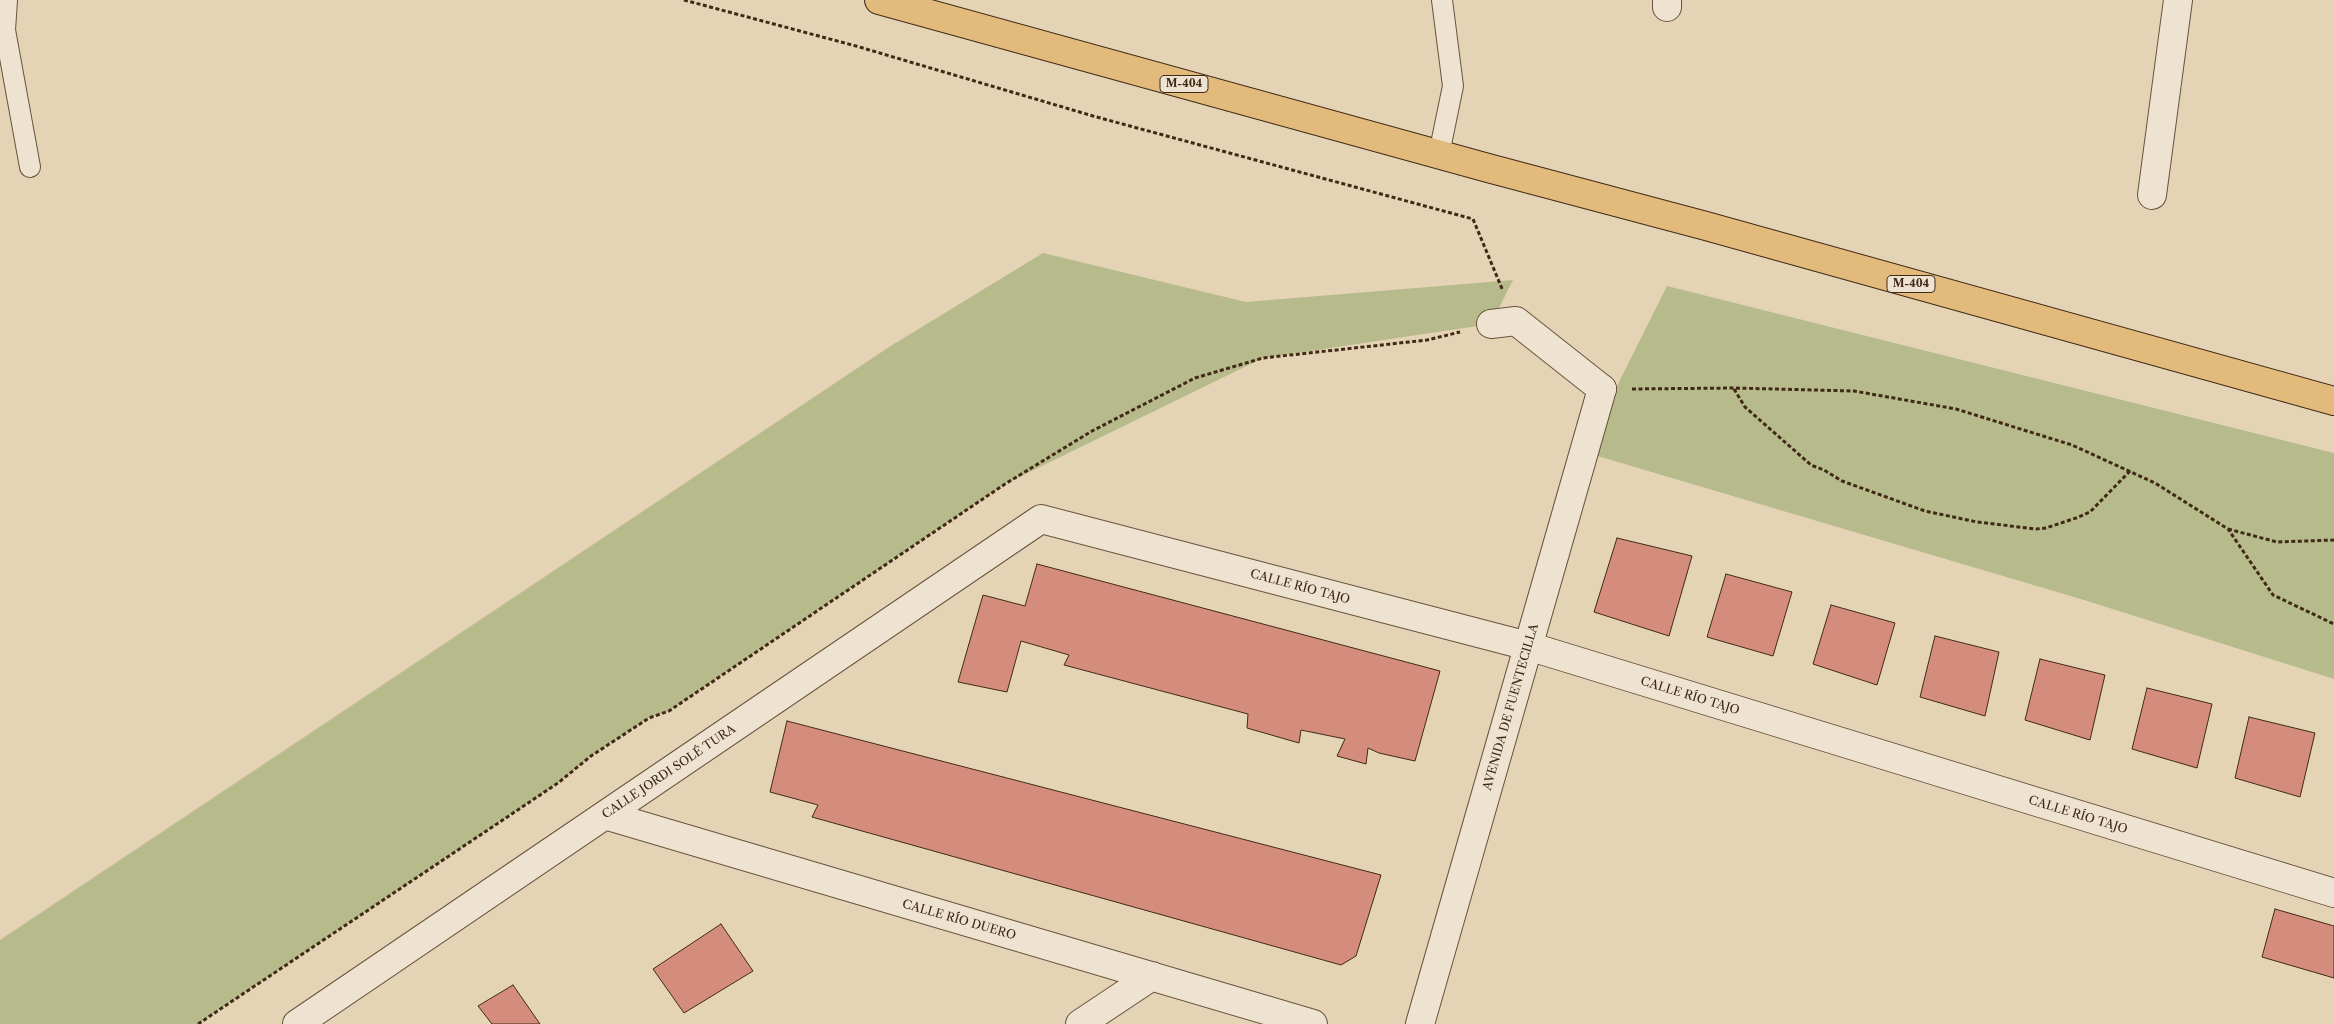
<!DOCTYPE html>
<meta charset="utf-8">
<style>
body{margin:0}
canvas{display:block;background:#e5d3b6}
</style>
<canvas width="2334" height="1024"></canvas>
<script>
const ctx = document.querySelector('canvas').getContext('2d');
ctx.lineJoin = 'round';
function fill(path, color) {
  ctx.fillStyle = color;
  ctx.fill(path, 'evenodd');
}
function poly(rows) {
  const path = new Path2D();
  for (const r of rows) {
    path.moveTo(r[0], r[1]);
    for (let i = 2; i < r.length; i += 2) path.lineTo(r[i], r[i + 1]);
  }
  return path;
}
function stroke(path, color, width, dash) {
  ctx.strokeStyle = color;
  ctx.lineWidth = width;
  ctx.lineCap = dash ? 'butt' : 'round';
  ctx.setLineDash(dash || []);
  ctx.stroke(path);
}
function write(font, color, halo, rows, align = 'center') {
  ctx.font = font + ' "Libre Caslon Text",serif';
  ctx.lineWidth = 4;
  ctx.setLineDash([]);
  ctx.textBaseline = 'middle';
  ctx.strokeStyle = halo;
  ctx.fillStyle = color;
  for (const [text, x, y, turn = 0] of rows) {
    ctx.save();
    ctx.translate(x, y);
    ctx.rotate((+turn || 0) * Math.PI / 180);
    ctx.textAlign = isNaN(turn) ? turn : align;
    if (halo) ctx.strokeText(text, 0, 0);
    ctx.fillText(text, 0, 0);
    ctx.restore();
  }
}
fill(poly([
 [1043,253,1246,302,1513,280,1491,324,1263,358,1005,484,669,711,649,718,591,756,558,783,198,1024,0,1024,0,940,889,347],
 [1667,286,2334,453,2334,679,2084,600,1584,452]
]), '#b7bb8c');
const building = poly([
 [1617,538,1692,556,1669,636,1594,612,1617,538],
 [1037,564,1440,671,1415,761,1379,753,1368,748,1366,764,1337,756,1345,739,1301,730,1299,743,1247,728,1248,714,1064,665,1069,655,1021,641,1007,692,958,682,983,595,1025,606,1037,564],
 [1726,574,1792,592,1773,656,1707,637,1726,574],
 [1831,605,1895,623,1877,685,1813,664,1831,605],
 [1935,636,1999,652,1985,716,1920,697,1935,636],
 [2040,659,2105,675,2090,740,2025,720,2040,659],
 [2147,688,2212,704,2197,768,2132,749,2147,688],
 [2249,717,2315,733,2300,797,2235,778,2249,717],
 [787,721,1381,875,1356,956,1341,965,812,817,818,805,770,792,787,721],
 [2275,909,2334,926,2334,978,2262,957,2275,909],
 [721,924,753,971,684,1013,653,969,721,924],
 [513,985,540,1024,492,1024,478,1006,513,985]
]);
fill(building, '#d48d7d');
stroke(building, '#402a16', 1);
const service = poly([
 [7,0,5,30,30,167],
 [1439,154,1453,86,1442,0]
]);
const pedestrian = poly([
 [1491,324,1516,321,1602,389]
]);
const minor = poly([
 [1667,0,1667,7],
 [2152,195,2178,0],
 [605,815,1313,1024],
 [297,1024,1041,519,1528,646,2334,893],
 [1080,1024,1152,976],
 [1420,1024,1602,389]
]);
const primary = poly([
 [879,0,1488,168,1706,226,2334,401]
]);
stroke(service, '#69543e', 22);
stroke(pedestrian, '#69543e', 30);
stroke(minor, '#69543e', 30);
stroke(primary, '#402a16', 30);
stroke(poly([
 [684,0,856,46,1093,116,1473,219,1503,291],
 [1632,389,1734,388,1854,391,1956,409,2072,445,2155,483,2228,529,2273,595,2334,624],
 [1734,389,1745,407,1811,465,1824,470,1842,481,1925,511,1977,522,2036,529,2046,528,2076,518,2090,512,2130,471],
 [2228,529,2277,542,2334,540],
 [198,1024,558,783,591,756,649,718,669,711,1005,484,1092,431,1195,378,1263,358,1427,340,1460,332]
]), '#402a16', 3, [4, 2.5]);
stroke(service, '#eee2d0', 20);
stroke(pedestrian, '#eee2d0', 28);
stroke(minor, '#eee2d0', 28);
stroke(primary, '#e2ba7b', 28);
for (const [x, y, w] of [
 [1184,84,48],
 [1911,284,48]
]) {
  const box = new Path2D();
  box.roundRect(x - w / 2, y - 8.5, w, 17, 4);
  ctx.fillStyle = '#eee2d0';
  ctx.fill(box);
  stroke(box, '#402a16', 1);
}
write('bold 11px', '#402a16', null, [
 ["M-404",1184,84],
 ["M-404",1911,284]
]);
write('12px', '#402a16', '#eee2d0', [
 ["CALLE RÍO TAJO",1300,587,15],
 ["CALLE RÍO TAJO",1690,696,17],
 ["AVENIDA DE FUENTECILLA",1511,707,-74],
 ["CALLE JORDI SOLÉ TURA",669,772,-34],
 ["CALLE RÍO TAJO",2078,815,17],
 ["CALLE RÍO DUERO",959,920,16]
]);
</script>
